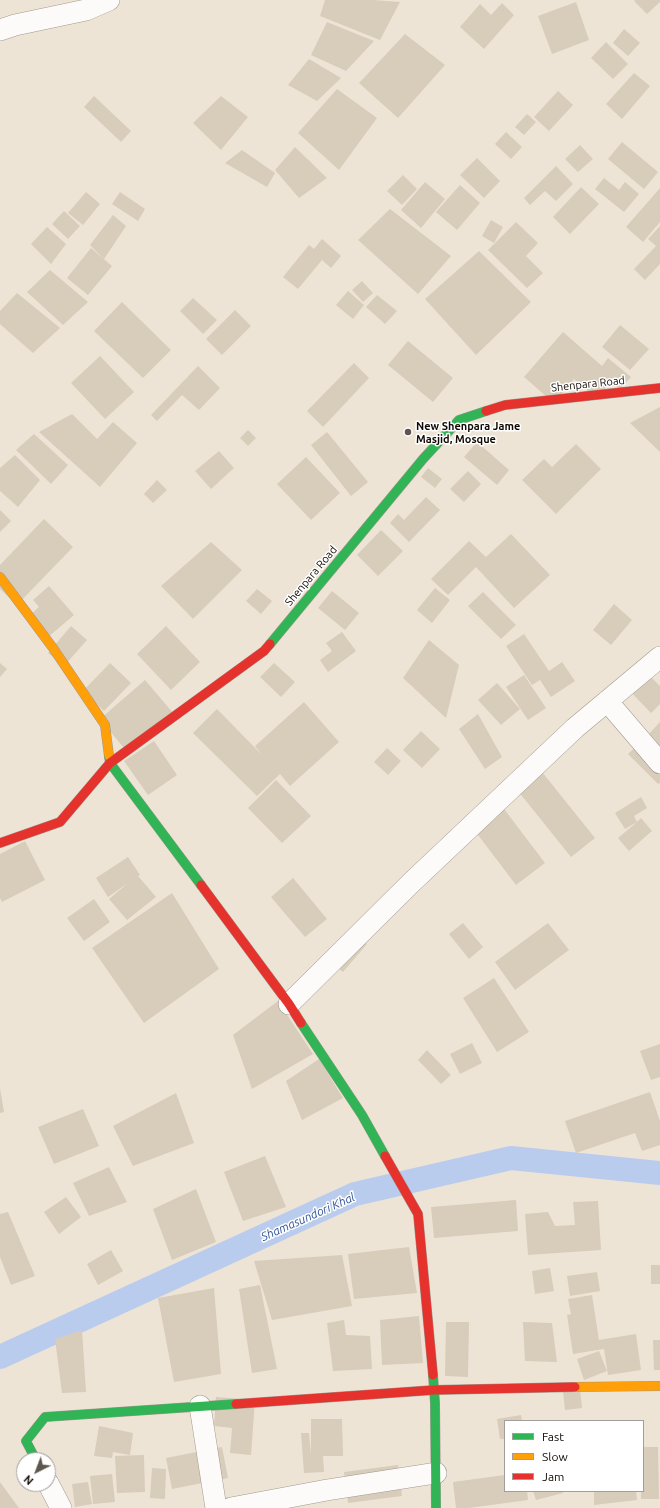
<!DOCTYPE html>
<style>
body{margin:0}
#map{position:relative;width:660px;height:1508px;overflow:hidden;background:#eee4d6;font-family:Ubuntu,sans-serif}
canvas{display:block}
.legend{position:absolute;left:504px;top:1420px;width:140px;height:72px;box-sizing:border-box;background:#fff;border:1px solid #a09d9b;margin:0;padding:5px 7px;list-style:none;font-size:12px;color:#110a04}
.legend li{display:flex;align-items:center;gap:8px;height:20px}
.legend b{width:20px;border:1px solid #a09d9b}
.north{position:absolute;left:16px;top:1452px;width:40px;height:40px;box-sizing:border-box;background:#fff;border:1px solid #a09d9b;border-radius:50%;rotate:222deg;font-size:11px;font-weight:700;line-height:16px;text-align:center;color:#110a04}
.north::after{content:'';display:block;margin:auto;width:14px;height:18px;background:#5e564e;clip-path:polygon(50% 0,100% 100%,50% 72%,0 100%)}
</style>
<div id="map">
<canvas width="660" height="1508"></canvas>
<ul class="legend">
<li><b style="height:5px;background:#30b455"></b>Fast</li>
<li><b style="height:5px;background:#ff9f0a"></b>Slow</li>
<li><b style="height:5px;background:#e5322d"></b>Jam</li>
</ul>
<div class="north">N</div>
</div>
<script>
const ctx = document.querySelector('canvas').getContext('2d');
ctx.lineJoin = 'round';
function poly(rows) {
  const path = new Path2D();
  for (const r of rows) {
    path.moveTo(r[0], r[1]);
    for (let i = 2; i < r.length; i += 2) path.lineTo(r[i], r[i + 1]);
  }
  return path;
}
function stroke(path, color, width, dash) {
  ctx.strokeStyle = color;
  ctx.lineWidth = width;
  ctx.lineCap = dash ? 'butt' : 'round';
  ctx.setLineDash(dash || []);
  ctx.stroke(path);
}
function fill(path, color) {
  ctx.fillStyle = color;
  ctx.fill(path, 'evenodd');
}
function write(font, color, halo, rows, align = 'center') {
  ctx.font = font + ' Ubuntu,sans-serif';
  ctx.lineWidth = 3;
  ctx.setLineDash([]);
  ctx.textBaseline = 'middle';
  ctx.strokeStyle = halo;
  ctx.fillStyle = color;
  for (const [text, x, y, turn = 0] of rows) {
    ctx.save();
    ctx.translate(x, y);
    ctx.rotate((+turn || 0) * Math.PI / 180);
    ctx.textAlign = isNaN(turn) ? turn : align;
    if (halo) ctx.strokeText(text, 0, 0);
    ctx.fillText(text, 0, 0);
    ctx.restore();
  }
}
stroke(poly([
 [0,1357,355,1194,511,1158,660,1173]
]), '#baccee', 24);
fill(poly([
 [325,0,373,0,400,2,380,40,320,16],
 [635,0,660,0,660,2,647,14,634,1],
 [576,2,589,40,552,54,538,16],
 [502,3,514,15,484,49,460,27,480,4,491,15],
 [327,22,374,41,346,71,311,55],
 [624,29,640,43,628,56,613,43],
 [405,34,445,65,398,118,359,83],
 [606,42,628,64,613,79,591,58],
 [309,59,341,78,317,101,288,85],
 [634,73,650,86,622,119,606,104],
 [337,89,377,118,339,170,298,133],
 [558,91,573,105,549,131,534,117],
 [94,96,131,131,121,142,84,107],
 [221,96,248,117,221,150,193,123],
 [527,114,536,122,524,135,515,127],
 [506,132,522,147,511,159,495,144],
 [622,142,658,172,644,189,608,159],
 [580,145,593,159,578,172,565,159],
 [295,147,327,178,299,198,275,170],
 [242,150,275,173,267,187,225,163],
 [477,158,500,181,484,198,460,175],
 [556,166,573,184,556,201,545,191,530,205,524,198],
 [403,175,417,189,402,205,387,191],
 [604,178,619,190,625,182,639,194,624,212,595,189],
 [425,182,445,199,421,228,401,210],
 [460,185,480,203,457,230,436,212],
 [581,187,599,204,570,234,553,217],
 [660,188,660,222,643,242,626,227],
 [86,192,100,204,83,225,68,213],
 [120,192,145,209,138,221,112,204],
 [390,209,451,256,418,294,358,240],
 [64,211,80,226,68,239,52,224],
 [113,215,126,226,104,259,90,245],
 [491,220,503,227,494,243,482,236],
 [516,222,538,243,526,256,543,273,527,288,488,250],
 [660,226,660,264,645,280,634,269,656,246,648,239],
 [47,227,66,244,51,264,31,244],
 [322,239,341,256,331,268,322,260,298,289,283,277,309,245,314,249],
 [91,248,112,266,88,295,67,278],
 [479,251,531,302,476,355,425,299],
 [50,270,88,302,63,325,27,292],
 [362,281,373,293,363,302,352,290],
 [348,291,364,305,353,319,336,305],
 [17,293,60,328,33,353,0,324,0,311],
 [377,295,397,311,385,324,366,307],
 [193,298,217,320,203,334,180,311],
 [122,302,171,350,143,378,94,331],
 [235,310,251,326,222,355,206,339],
 [620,325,649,349,630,370,602,347],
 [563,332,602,366,608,358,631,377,620,389,611,382,596,398,574,379,554,403,524,377],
 [408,341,453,378,433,402,388,365],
 [100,356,134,392,105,419,71,383],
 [354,363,369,378,323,427,307,411],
 [198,366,220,388,199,410,182,395,157,421,151,415],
 [660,407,660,452,630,423],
 [72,414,97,439,113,422,137,443,100,487,39,432],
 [248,430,256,438,248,446,240,438],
 [327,432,368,482,351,496,311,445],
 [34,434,68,465,51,484,16,450],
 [477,442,509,470,497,485,464,457],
 [576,444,601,469,556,514,522,480,544,459,552,467],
 [219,451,234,468,211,489,195,471],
 [15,455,40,480,18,507,0,491,0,468],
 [306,457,340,493,311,520,277,484],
 [428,468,442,479,435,488,421,477],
 [468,471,481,484,464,502,450,489],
 [157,480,167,490,153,503,144,494],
 [426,497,440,510,409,542,390,523,398,514,404,520],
 [0,510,11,521,0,532],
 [44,519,73,547,17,605,0,589,0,565],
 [381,530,403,551,378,576,357,555],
 [511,534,550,575,514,608,476,567,448,595,431,579,469,541,486,557],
 [211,542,242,570,193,619,161,586],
 [49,586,74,615,47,638,29,616,39,607,33,600],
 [435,588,450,600,432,623,417,610],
 [257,589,272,601,261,614,246,601],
 [332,591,359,613,345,630,318,608],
 [483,592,516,625,501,639,468,606],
 [614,604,632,620,611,645,593,630],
 [71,626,87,640,64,666,48,653],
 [166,626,200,662,171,690,137,654],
 [342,632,356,651,328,672,320,660,332,651,326,643],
 [524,634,549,671,562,662,575,681,551,697,540,680,532,685,506,646],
 [429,640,459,665,446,718,403,678],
 [0,663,7,669,0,677],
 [110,663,131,683,104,711,83,691],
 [274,663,295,682,281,697,260,677],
 [643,669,660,686,660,704,651,713,626,687],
 [524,675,546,708,528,720,506,687],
 [145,680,174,714,128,753,100,719],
 [497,683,520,709,501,725,478,700],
 [304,702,339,742,290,786,280,774,257,796,193,733,217,709,262,755,255,746],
 [478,714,502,757,485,769,459,729],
 [660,722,660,746,648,735],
 [421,731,440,749,422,768,403,750],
 [154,741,177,775,148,795,124,761],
 [639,744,660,765,660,783,658,784,628,754],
 [387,748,401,761,388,775,374,762],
 [542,772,595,838,571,857,518,791],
 [276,780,311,816,282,843,248,808],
 [641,797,647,808,634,816,637,822,641,818,652,831,629,851,618,838,637,822,625,829,615,813],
 [504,809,545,863,516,885,475,831],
 [25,841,45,880,2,902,0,898,0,854],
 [128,857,140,875,138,876,156,897,127,920,109,899,128,883,108,897,96,878],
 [293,878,327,919,305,937,271,897],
 [172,893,219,969,144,1023,92,948],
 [94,899,110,922,84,941,67,918],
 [463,923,483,947,469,959,449,934],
 [548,923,569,950,515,990,495,962],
 [356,935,367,944,343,972,332,963],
 [494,978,529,1032,497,1052,463,998],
 [278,1001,313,1054,252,1089,233,1035],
 [472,1043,482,1063,460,1074,450,1054],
 [660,1044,660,1077,651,1080,640,1051],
 [427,1050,451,1075,441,1084,418,1060],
 [319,1059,343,1098,302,1120,286,1081],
 [0,1088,4,1112,0,1113],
 [650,1092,660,1121,660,1145,642,1151,635,1133,576,1153,565,1121],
 [176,1093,194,1143,133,1166,113,1126],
 [83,1109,99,1146,54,1164,38,1127],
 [265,1156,286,1207,243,1221,224,1172],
 [109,1167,127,1202,89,1216,73,1183],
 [196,1189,216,1242,172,1260,153,1209],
 [66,1197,81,1217,59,1234,44,1212],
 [516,1200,518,1231,434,1238,431,1207],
 [598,1201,601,1250,528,1255,525,1214,548,1212,555,1226,575,1225,573,1202],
 [8,1212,35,1276,11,1285,0,1257,0,1214],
 [409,1247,417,1293,354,1299,348,1254],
 [111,1250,123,1271,98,1285,87,1264],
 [342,1255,352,1306,272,1320,254,1261],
 [651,1265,660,1265,660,1284,651,1284],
 [550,1268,554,1291,535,1294,532,1271],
 [597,1272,600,1291,570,1296,567,1276],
 [260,1285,277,1369,252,1373,239,1289],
 [214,1288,221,1374,174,1382,158,1298],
 [592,1295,599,1340,636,1334,641,1370,608,1375,604,1349,573,1354,567,1315,571,1314,568,1299],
 [419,1316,423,1363,382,1365,380,1320],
 [344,1320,346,1335,370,1336,372,1369,333,1371,327,1323],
 [446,1322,469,1322,468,1377,445,1376],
 [523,1322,552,1323,557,1362,525,1361],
 [82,1330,86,1392,62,1393,55,1339],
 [653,1340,660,1340,660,1370,654,1370],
 [599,1351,607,1371,584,1380,577,1359],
 [580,1389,582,1408,565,1410,563,1391],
 [216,1397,255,1400,251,1455,230,1453,232,1428,214,1426],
 [521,1415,522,1421,505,1421,505,1439,500,1439,497,1419],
 [311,1419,342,1419,343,1456,323,1456,324,1472,304,1473,301,1433,309,1433,311,1455],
 [99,1426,133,1433,130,1455,113,1452,112,1458,94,1456],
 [222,1447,228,1478,172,1489,166,1458],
 [643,1447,658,1447,659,1499,641,1499,641,1491,643,1491],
 [144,1455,145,1492,117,1493,115,1456],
 [398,1465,402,1496,348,1503,344,1472],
 [152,1468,166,1469,165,1499,150,1498],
 [112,1474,115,1502,93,1504,90,1476],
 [505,1475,505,1491,527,1491,528,1500,469,1508,456,1508,453,1482],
 [0,1482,19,1508,0,1508],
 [88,1482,92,1504,75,1507,72,1484],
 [533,1491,563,1491,563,1493,536,1500],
 [594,1491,636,1491,637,1500,594,1505]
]), '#d8ccbb');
const street = poly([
 [0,30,15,25,86,10,109,0],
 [607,701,660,763],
 [289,1004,412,882,575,728,660,657],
 [200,1406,216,1508],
 [48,1483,61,1508],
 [231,1508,327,1490,436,1473]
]);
const fast = poly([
 [270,644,423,459,459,420,486,411],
 [109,756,110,763,201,885],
 [301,1023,362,1115,385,1156],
 [433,1375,435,1403,436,1508],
 [36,1460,26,1441,45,1417,236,1404]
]);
const slow = poly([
 [0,577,53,648,105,725,109,756],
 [575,1387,660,1386]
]);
const jam = poly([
 [486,411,505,405,660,388],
 [0,843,60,822,110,763,264,651,270,644],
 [201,885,289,1004,301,1023],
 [385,1156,418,1214,433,1375],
 [236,1404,434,1390,575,1387]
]);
stroke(street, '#a1998f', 22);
stroke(fast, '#a1998f', 10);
stroke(slow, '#a1998f', 10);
stroke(jam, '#a1998f', 10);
stroke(street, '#fcfbf9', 21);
stroke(fast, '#30b455', 9);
stroke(slow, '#ff9f0a', 9);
stroke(jam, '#e5322d', 9);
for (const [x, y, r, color] of [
 [408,432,4,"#5e564e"]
]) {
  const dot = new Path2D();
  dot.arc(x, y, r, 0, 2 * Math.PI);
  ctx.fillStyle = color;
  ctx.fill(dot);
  stroke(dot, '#fff', 1.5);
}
write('11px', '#110a04', '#fff', [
 ["Shenpara Road",588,384,-6],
 ["Shenpara Road",311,576,-50]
]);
write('bold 11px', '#110a04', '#fff', [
 ["New Shenpara Jame",416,426],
 ["Masjid, Mosque",416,439]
], 'left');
write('italic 12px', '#325597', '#fff', [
 ["Shamasundori Khal",308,1217,-24]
]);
</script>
